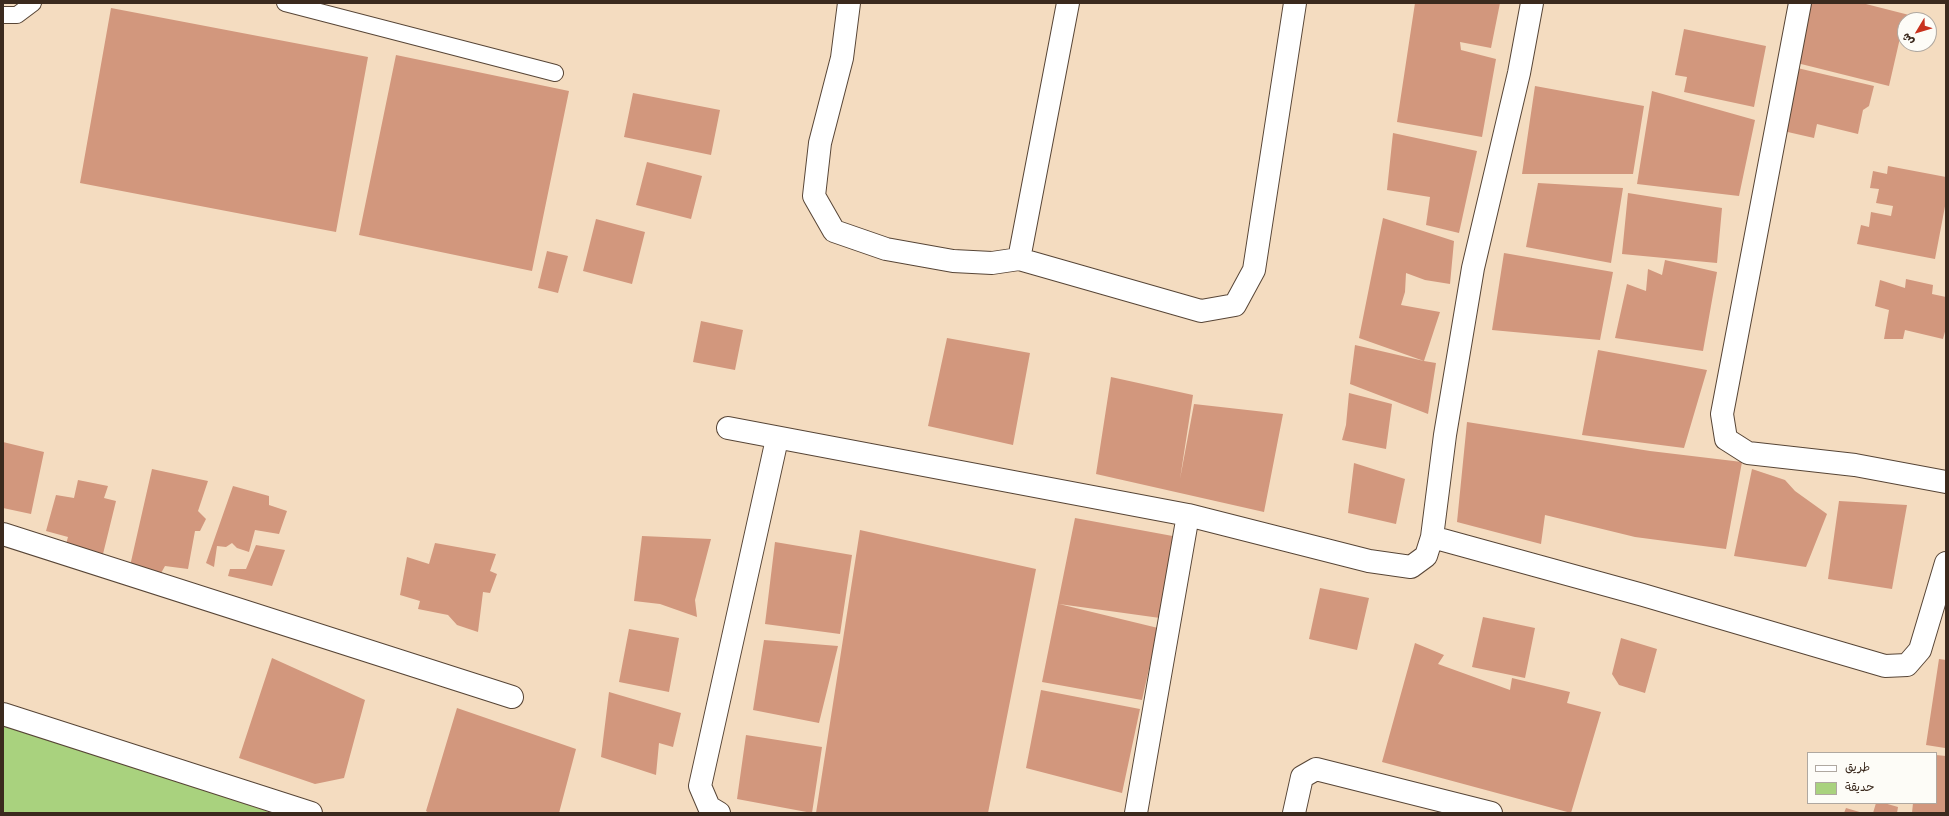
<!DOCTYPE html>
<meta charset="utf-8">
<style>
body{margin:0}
#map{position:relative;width:1949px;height:816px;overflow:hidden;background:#f4dcc0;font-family:"Shantell Sans","Playpen Sans Arabic",sans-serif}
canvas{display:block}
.frame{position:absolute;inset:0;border:4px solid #3b2a1e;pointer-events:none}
.legend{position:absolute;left:1807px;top:752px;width:130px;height:52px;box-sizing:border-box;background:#fdfcf7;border:1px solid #afa8a0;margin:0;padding:5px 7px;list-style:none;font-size:12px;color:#3b2a1e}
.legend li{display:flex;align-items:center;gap:8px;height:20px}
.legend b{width:20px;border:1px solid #afa8a0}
.north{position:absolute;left:1897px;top:12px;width:40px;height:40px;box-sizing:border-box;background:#fdfcf7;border:1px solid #afa8a0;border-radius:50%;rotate:232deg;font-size:11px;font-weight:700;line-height:16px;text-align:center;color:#3b2a1e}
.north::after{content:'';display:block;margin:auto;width:14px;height:18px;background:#c8321e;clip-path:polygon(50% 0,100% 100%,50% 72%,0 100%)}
</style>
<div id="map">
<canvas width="1949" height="816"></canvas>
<div class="frame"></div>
<ul class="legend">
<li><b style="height:5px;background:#fff"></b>طريق</li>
<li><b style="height:11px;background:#a9d27e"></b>حديقة</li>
</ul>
<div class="north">ش</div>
</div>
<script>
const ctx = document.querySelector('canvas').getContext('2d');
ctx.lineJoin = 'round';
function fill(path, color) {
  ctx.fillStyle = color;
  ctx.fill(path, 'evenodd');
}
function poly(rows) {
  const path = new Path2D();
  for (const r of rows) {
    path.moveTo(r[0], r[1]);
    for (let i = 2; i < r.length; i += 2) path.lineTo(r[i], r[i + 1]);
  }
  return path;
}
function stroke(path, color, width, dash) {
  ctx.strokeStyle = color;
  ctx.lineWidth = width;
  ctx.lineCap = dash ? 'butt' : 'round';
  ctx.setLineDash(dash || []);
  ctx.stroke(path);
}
fill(poly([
 [3,722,272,813,3,813]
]), '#a9d27e');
fill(poly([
 [1415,3,1500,3,1491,48,1460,42,1461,50,1496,59,1482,137,1397,122],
 [1807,3,1862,3,1917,17,1916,20,1905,20,1905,39,1900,38,1889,86,1793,62],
 [111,8,368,57,336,232,80,183],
 [1684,29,1766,46,1754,107,1684,92,1687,77,1675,75],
 [396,55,569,91,532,271,359,235],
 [1793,67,1874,86,1869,106,1863,110,1858,134,1817,124,1814,138,1779,130],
 [1535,86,1644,106,1633,174,1522,174],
 [1652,91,1755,120,1739,196,1637,184],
 [633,93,720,110,711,155,624,137],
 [1393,133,1477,151,1459,233,1426,225,1430,197,1387,190],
 [647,162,702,176,691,219,636,205],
 [1888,166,1946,177,1946,201,1935,259,1857,244,1861,225,1869,227,1871,212,1891,216,1893,206,1876,203,1879,189,1870,188,1873,171,1887,174],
 [1538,183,1623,188,1611,263,1526,247],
 [1628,193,1722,208,1717,263,1622,254],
 [1383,218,1454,241,1450,284,1425,280,1406,273,1405,292,1401,305,1440,312,1424,361,1436,363,1428,414,1350,384,1355,345,1424,361,1359,338],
 [596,219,645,232,632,284,583,271],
 [547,251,568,256,558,293,538,288],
 [1504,253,1613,272,1600,340,1492,330],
 [1665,260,1717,272,1703,351,1615,338,1627,284,1646,291,1648,269,1662,275],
 [1906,279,1933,285,1932,294,1946,297,1946,328,1943,339,1905,330,1903,339,1884,339,1889,310,1875,306,1880,280,1905,288],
 [701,321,743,330,735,370,693,362],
 [947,338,1030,353,1013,445,928,426],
 [1598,350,1707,370,1684,448,1582,435],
 [1111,377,1193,395,1180,479,1194,404,1283,414,1264,512,1096,474],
 [1349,393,1392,404,1386,449,1342,440,1346,425],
 [1467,422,1650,451,1742,462,1726,549,1635,537,1545,515,1541,544,1457,522],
 [3,442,44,452,31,514,3,508],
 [1354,463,1405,479,1396,524,1348,513],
 [152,469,208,481,198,511,206,519,200,531,195,531,188,569,165,566,160,575,130,566],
 [1752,469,1785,480,1795,491,1827,514,1806,567,1734,556],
 [78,480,108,486,104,498,116,501,103,554,66,544,68,537,46,531,56,495,74,498],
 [233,486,269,496,269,505,287,511,279,534,255,530,249,552,237,548,232,543,226,547,217,546,214,567,206,563],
 [1839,501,1907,505,1892,589,1828,579],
 [1075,518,1178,537,1160,618,1059,604,1158,628,1142,700,1042,682],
 [860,530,1036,569,988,813,816,813],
 [642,536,711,539,695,600,697,617,660,604,634,601],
 [775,542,852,555,840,634,765,624],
 [435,543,496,554,490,571,497,574,490,593,483,592,478,632,457,625,448,615,418,609,420,601,400,595,407,557,429,564],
 [256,545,285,550,272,586,228,576,230,569,246,569],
 [1320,588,1369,598,1357,650,1309,639],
 [1483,617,1535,628,1525,678,1472,667],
 [629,629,679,638,669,692,619,682],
 [1621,638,1657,649,1645,693,1619,685,1612,674],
 [764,640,838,646,819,723,753,710],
 [1415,643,1444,655,1438,664,1510,690,1512,678,1570,692,1567,703,1601,712,1571,813,1382,762],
 [272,658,365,700,344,778,315,784,239,758],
 [1939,659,1946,660,1945,748,1926,745],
 [1041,690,1140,709,1122,793,1026,768],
 [609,692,681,713,673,747,659,743,656,775,601,757],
 [457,708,576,749,559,813,429,813,426,811],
 [746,735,822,747,812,813,737,799],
 [1936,755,1946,756,1946,813,1912,813,1913,803,1936,803],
 [1876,803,1884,803,1898,807,1897,813,1873,813],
 [1846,808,1863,813,1844,813]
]), '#d2977d');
const lane = poly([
 [285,3,555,73],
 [3,15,17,15,33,3]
]);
const street = poly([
 [849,3,842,58,820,143,814,196,834,231,886,249,953,261,992,263,1019,259,1201,311,1235,305,1254,270,1295,3],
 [1800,3,1722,414,1726,439,1748,453,1855,465,1946,482],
 [1019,259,1068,3],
 [728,428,1188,515,1369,561,1411,567,1426,556,1432,537,1445,435,1473,268,1519,73,1532,3],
 [3,534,512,697],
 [1432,537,1643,595,1885,666,1907,665,1920,650,1946,563],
 [3,714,311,813],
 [719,813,709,807,700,786,777,439],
 [1136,813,1188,515],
 [1294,813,1302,777,1316,769,1491,813]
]);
stroke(lane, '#574536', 18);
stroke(street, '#574536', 24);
stroke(lane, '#fff', 16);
stroke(street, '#fff', 22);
</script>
